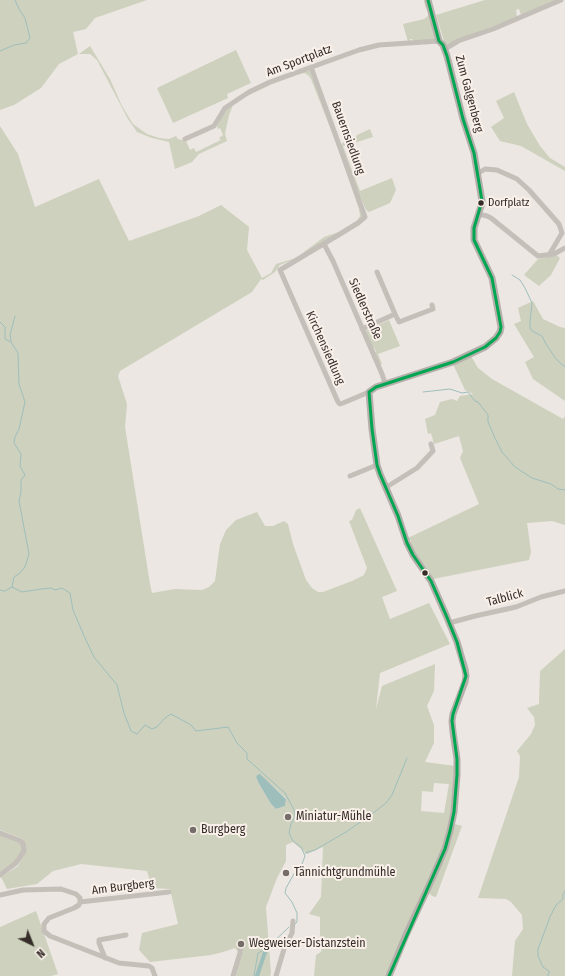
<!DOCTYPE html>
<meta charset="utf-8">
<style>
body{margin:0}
#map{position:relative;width:565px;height:976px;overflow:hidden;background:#ece7e2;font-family:"Fira Sans Condensed",sans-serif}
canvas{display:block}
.north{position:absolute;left:12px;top:924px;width:40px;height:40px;-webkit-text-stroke:3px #f9f1e9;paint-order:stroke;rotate:137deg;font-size:11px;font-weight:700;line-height:16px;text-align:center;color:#362c29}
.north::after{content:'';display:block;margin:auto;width:14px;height:18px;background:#362c29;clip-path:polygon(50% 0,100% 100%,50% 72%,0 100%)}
</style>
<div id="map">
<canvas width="565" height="976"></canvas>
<div class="north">N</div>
</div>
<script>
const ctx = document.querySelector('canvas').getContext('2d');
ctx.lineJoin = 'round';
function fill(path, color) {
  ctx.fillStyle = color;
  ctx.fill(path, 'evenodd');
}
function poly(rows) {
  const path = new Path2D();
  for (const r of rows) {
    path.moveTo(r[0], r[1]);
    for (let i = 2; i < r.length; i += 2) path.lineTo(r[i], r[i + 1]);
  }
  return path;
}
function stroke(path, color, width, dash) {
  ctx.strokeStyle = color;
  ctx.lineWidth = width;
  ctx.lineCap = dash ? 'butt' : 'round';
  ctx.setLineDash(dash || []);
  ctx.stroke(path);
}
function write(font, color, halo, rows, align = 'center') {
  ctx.font = font + ' "Fira Sans Condensed",sans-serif';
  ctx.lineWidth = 4;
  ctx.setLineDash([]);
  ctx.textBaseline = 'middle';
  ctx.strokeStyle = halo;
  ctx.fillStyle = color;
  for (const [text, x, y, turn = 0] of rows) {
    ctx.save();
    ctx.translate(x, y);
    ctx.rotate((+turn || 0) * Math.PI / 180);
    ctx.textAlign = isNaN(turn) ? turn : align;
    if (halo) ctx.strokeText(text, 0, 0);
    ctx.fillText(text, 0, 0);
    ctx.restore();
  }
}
fill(poly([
 [0,0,147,0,95,18,86,29,73,32,78,54,59,64,41,88,14,105,0,110],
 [424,0,426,0,435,39,413,42,412,39,410,39,410,42,408,42,403,24,424,19,428,16,428,12,425,6],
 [485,0,558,0,521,15,519,9,516,10,517,17,447,45,445,44,436,15],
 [90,46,110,79,122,106,133,124,147,134,159,138,169,139,176,136,178,139,186,141,190,150,194,148,196,152,221,140,219,138,223,135,220,128,218,129,217,126,226,109,232,104,241,97,270,84,305,71,310,71,362,209,362,216,357,222,297,258,280,265,275,272,263,280,261,279,252,292,120,371,118,376,127,404,125,427,150,584,152,593,175,589,202,590,209,587,215,581,220,544,226,530,236,520,257,512,265,526,273,526,284,521,288,524,293,544,306,580,312,588,318,592,323,592,352,581,364,575,367,568,349,521,352,520,356,510,360,508,397,591,382,597,390,619,429,603,450,644,380,673,376,709,382,686,435,664,434,691,427,706,434,725,434,743,425,762,455,766,455,782,451,813,448,831,443,848,387,976,314,976,316,955,321,952,323,941,320,935,320,917,309,914,321,897,323,847,307,854,293,842,286,845,286,861,277,878,266,907,271,973,270,976,236,976,239,953,235,948,223,952,211,955,150,962,139,950,142,933,178,924,170,889,152,888,147,871,81,864,53,871,37,884,7,889,1,877,18,866,26,850,23,839,0,830,0,126,18,154,35,207,99,179,129,241,199,216,221,205,249,227,247,250,262,278,271,273,276,264,296,258,324,237,339,232,357,221,360,216,359,209,335,140,311,79,308,75,304,73,297,75,270,85,241,99,233,105,229,115,225,134,227,141,199,154,192,162,175,169,169,142,152,138,137,132,128,119,97,60,90,54,79,54],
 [257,775,260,775,286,798,285,806,276,809,271,804,258,782,256,777],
 [434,783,449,784,444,813,421,811,422,791,433,792],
 [236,50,251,83,227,94,228,98,173,123,157,88],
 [514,92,527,124,540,146,550,158,565,167,565,171,521,146,500,141,491,127,504,118,496,101],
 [370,129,373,137,357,142,356,142,355,138,357,135],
 [351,139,353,143,343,146,360,191,392,178,396,190,390,203,369,212,366,210,358,192,341,145,342,143],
 [556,255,560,258,551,275,539,286,524,275,538,259],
 [533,301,543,319,560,327,565,328,565,401,533,379,525,362,534,357,514,324,521,321,518,308],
 [389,320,400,346,378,354,382,364,380,365,374,353,376,352,374,348,372,348,365,331],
 [471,356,478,368,492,379,563,419,565,416,565,525,552,521,527,523,531,552,529,560,433,579,410,545,411,540,409,541,408,538,479,504,460,458,463,451,459,436,434,444,431,433,428,434,425,419,435,415,440,402,452,399,457,401,460,396,473,394,465,390,453,364],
 [565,649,565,976,512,976,515,941,523,929,522,915,511,902,506,899,478,898,519,777,520,756,517,751,531,734,535,725,534,717,527,708,539,704,540,671],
 [455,824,462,826,436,897,432,896,429,893,448,851],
 [0,833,23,844,21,857,0,875],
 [36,911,58,974,51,976,0,976,0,927]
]), '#ced1bd');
fill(poly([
 [260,774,286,799,285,806,276,809,271,804,258,782,256,777,257,775]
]), '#9ebebc');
stroke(poly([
 [0,51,14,45,26,43,30,38,25,18,19,9,15,0],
 [512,275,520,280,525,288,532,303,530,322,530,328,532,331,542,336,546,344,556,359,565,367],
 [0,322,5,327,5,339,11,342,18,353,19,384,25,402,19,429,15,437,14,443,21,454,20,466,25,475,21,480,21,492,19,501,29,554,25,567,20,573,14,577,12,587,22,592,41,589,51,588,55,590,62,588,70,593,73,610,85,638,94,657,117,685,124,713,131,731,137,734,145,725,152,729,157,727,165,718,171,714,191,725,196,731,228,727,237,743,247,753,247,759,285,793,294,810,295,816,291,824,289,833,293,841,301,847,305,856,302,864,294,874,286,888,285,893,292,902,297,913,297,922,294,925],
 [11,341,10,335,15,316],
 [423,392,450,389,462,393,468,392,475,401,478,402,488,415,488,422,495,438,502,452,515,467,532,478,551,484,558,489,565,490],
 [0,590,5,591,12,587],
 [305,853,315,850,346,832,372,814,386,803,392,795,407,758],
 [254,976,258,953,266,949,289,927],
 [548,976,548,974,550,972,543,967,538,956,538,949,550,917,556,905,563,899,563,894,565,891]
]), '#9ebebc', 1);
stroke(poly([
 [257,976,266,949]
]), '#9ebebc', 4);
stroke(poly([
 [445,49,458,41,493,29,561,0],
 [311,67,365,217,358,223,340,234,280,270,338,402,340,404,343,403,369,392],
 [185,139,214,126,225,108,249,92,270,82,359,50,379,45,439,41],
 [477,174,485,169,497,170,517,179,529,190,559,224,562,233,549,255],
 [478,214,487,216,491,218,538,256,554,254,565,248],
 [324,244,333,261,382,374,385,383],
 [395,314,399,322,433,309,432,305],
 [362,329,395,314,377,272],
 [350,476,377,465],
 [385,488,417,468,433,451,431,444],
 [449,623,475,616,516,607,541,597,565,591],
 [0,833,21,841,23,844,24,851,16,863,0,875],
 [0,895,23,890,61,889,76,894,80,898,80,902,79,905,74,908,49,918,44,924,44,931,50,936,119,963,149,966,152,968,155,976],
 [80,902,169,892],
 [105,958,99,943,99,940,126,935],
 [233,976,240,953,241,943],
 [276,976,284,949,292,933,293,921]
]), '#c5bfba', 5);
stroke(poly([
 [389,976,406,935,432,879,445,849,450,831,454,812,457,775,457,759,453,732,452,721,453,714,465,682,466,676,465,669,457,642,446,615,431,581,413,555,407,543,398,516,380,474,377,465,372,429,369,392,376,387,453,362,485,347,496,338,500,332,501,327,492,278,474,240,474,228,481,206,482,201,474,153,463,119,447,56,443,45,439,41,428,0]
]), '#b6afab', 7);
stroke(poly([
 [389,976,445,849,450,831,454,812,457,775,457,759,452,721,453,714,466,676,457,642,446,615,431,581,413,555,407,543,398,516,380,474,377,465,372,429,369,392,376,387,453,362,485,347,496,338,500,332,501,327,492,278,474,240,474,228,482,201,474,153,463,119,447,56,443,45,439,41,428,0]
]), '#00a651', 3);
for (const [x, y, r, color] of [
 [481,203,3.5,"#362c29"],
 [425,573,3.5,"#362c29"],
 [288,817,4,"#766d6a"],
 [193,830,4,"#766d6a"],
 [286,873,4,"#766d6a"],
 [241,944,4,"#766d6a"]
]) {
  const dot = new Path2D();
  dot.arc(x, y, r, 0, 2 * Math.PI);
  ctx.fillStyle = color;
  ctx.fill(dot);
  stroke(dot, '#f9f1e9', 1.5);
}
write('11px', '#362c29', '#f9f1e9', [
 ["Dorfplatz",488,203]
], 'left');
write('12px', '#362c29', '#f9f1e9', [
 ["Am Sportplatz",299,61,-21],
 ["Zum Galgenberg",469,94,75],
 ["Bauernsiedlung",348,138,70],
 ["Siedlerstraße",365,309,66],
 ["Kirchensiedlung",325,348,66],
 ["Talblick",505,598,-15],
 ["Am Burgberg",123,887,-7]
]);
write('12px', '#362c29', '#f9f1e9', [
 ["Miniatur-Mühle",296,817],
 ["Burgberg",201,830],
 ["Tännichtgrundmühle",294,873],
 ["Wegweiser-Distanzstein",249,944]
], 'left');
</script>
